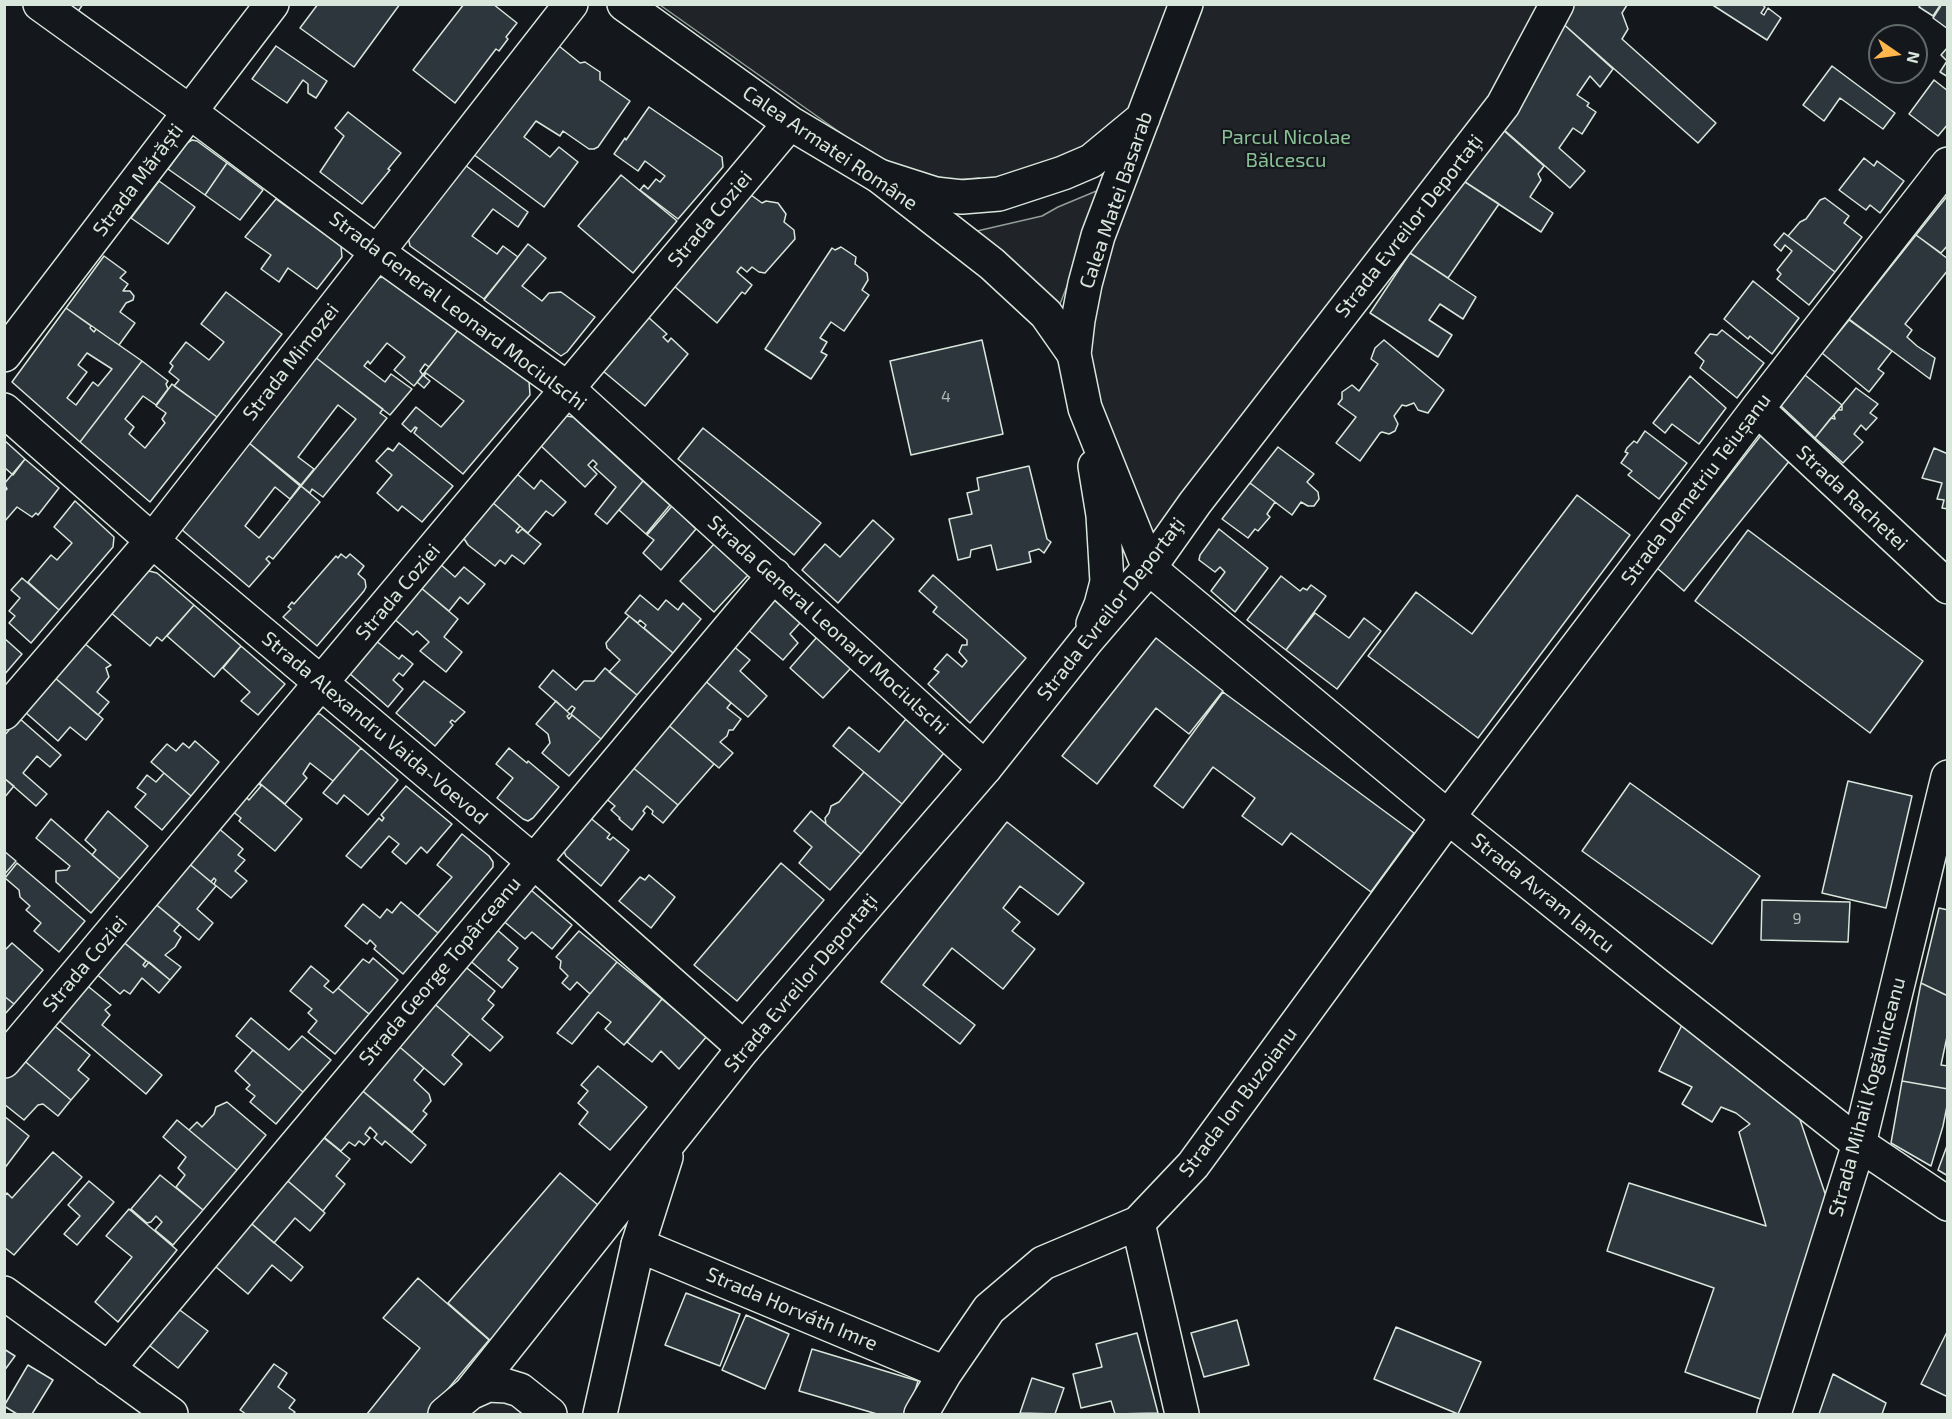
<!DOCTYPE html>
<meta charset="utf-8">
<style>
body{margin:0}
#map{position:relative;width:1952px;height:1419px;overflow:hidden;background:#14181c;font-family:"Exo 2",sans-serif}
canvas{display:block}
.frame{position:absolute;inset:0;border:6px solid #d8e6dc;pointer-events:none}
.north{position:absolute;left:1868px;top:24px;width:60px;height:60px;box-sizing:border-box;background:#14181c;border:2px solid #626a69;border-radius:50%;rotate:103deg;font-size:16px;font-weight:700;line-height:24px;text-align:center;color:#d8e6dc}
.north::after{content:'';display:block;margin:auto;width:21px;height:27px;background:#ffb74d;clip-path:polygon(50% 0,100% 100%,50% 72%,0 100%)}
</style>
<div id="map">
<canvas width="1952" height="1419"></canvas>
<div class="frame"></div>
<div class="north">N</div>
</div>
<script>
const ctx = document.querySelector('canvas').getContext('2d');
ctx.lineJoin = 'round';
function fill(path, color) {
  ctx.fillStyle = color;
  ctx.fill(path, 'evenodd');
}
function poly(rows) {
  const path = new Path2D();
  for (const r of rows) {
    path.moveTo(r[0], r[1]);
    for (let i = 2; i < r.length; i += 2) path.lineTo(r[i], r[i + 1]);
  }
  return path;
}
function stroke(path, color, width, dash) {
  ctx.strokeStyle = color;
  ctx.lineWidth = width;
  ctx.lineCap = dash ? 'butt' : 'round';
  ctx.setLineDash(dash || []);
  ctx.stroke(path);
}
function write(font, color, halo, rows, align = 'center') {
  ctx.font = font + ' "Exo 2",sans-serif';
  ctx.lineWidth = 4.5;
  ctx.setLineDash([]);
  ctx.textBaseline = 'middle';
  ctx.strokeStyle = halo;
  ctx.fillStyle = color;
  for (const [text, x, y, turn = 0] of rows) {
    ctx.save();
    ctx.translate(x, y);
    ctx.rotate((+turn || 0) * Math.PI / 180);
    ctx.textAlign = isNaN(turn) ? turn : align;
    if (halo) ctx.strokeText(text, 0, 0);
    ctx.fillText(text, 0, 0);
    ctx.restore();
  }
}
const green = poly([
 [660,5,1557,5,1149,568,1074,354,1143,118,1010,197,979,178,954,180,938,177,876,158,660,5],
 [1106,187,1058,309,964,234,1042,216,1058,207,1106,187],
 [496,1397,537,1414,464,1414,496,1397]
]);
fill(green, '#202428');
stroke(green, '#939e99', 1.5);
const building = poly([
 [58,4,83,4,75,16,58,4],
 [318,4,400,4,354,67,300,28,318,4],
 [464,4,493,4,517,23,506,37,508,39,499,51,496,49,455,103,413,70,464,4],
 [1569,4,1633,4,1627,5,1622,13,1628,29,1622,39,1716,123,1698,143,1560,21,1569,4],
 [1711,4,1761,4,1765,7,1761,13,1764,15,1768,8,1781,18,1767,40,1711,4],
 [1921,4,1941,4,1933,16,1919,7,1921,4],
 [1942,4,1948,6,1948,29,1933,18,1942,4],
 [1560,21,1613,69,1600,87,1590,76,1577,95,1589,103,1587,106,1596,112,1582,134,1573,128,1559,148,1585,171,1570,188,1494,121,1560,21],
 [276,46,327,81,316,98,308,93,308,84,303,80,287,103,252,79,276,46],
 [559,46,580,63,585,62,600,72,600,80,630,101,598,147,594,149,589,149,563,131,560,136,536,121,524,137,550,157,559,147,578,162,544,207,473,154,559,46],
 [1948,47,1948,77,1940,72,1947,61,1941,55,1948,47],
 [1832,66,1895,113,1883,129,1840,98,1824,121,1803,105,1832,66],
 [1934,80,1948,91,1948,124,1938,136,1909,114,1934,80],
 [649,107,722,157,723,167,678,219,640,190,644,185,648,189,656,179,660,182,665,176,645,161,638,171,614,154,625,138,626,140,649,107],
 [348,112,401,153,388,169,390,170,362,204,320,172,344,136,335,128,348,112],
 [1494,122,1544,166,1538,174,1541,180,1530,197,1553,213,1541,232,1459,178,1494,122],
 [192,140,197,141,227,163,205,195,168,169,187,143,192,140],
 [1864,158,1874,166,1877,161,1904,181,1880,213,1870,205,1866,210,1839,190,1864,158],
 [227,163,263,190,240,220,205,195,227,163],
 [465,165,528,212,518,227,493,209,472,236,497,254,503,246,518,257,484,299,410,246,408,237,465,165],
 [621,175,677,221,633,273,578,226,621,175],
 [1459,178,1499,204,1448,278,1410,253,1459,178],
 [159,181,195,207,168,244,131,218,159,181],
 [751,195,762,203,766,201,778,203,786,214,784,222,794,230,795,239,765,273,759,272,752,267,747,272,741,267,737,272,752,285,745,294,742,292,717,323,674,286,751,195],
 [1948,195,1948,245,1941,253,1916,235,1948,195],
 [1825,198,1849,216,1844,223,1862,237,1835,272,1788,236,1800,222,1806,219,1820,200,1825,198],
 [276,199,341,246,342,257,317,289,288,268,279,282,261,269,271,255,245,237,276,199],
 [1784,233,1835,272,1809,305,1777,279,1781,274,1777,270,1792,251,1785,245,1781,251,1774,245,1784,233],
 [1916,235,1948,259,1948,270,1905,324,1912,330,1907,337,1917,346,1935,358,1930,379,1849,319,1916,235],
 [528,244,546,258,522,286,542,301,549,293,561,292,595,317,567,352,561,356,484,300,528,244],
 [841,247,856,257,855,264,867,273,868,280,862,290,869,295,844,331,831,322,820,338,827,342,821,352,827,355,811,379,765,349,832,248,835,250,841,247],
 [1410,253,1476,297,1463,319,1440,304,1429,320,1452,335,1438,357,1370,313,1410,253],
 [104,256,126,272,120,278,128,284,123,291,130,291,134,296,133,300,126,303,120,312,135,323,119,345,66,308,104,256],
 [385,277,458,330,429,367,425,364,420,371,423,375,414,386,394,370,405,357,387,343,370,364,368,361,364,366,385,382,391,374,412,389,390,415,315,357,375,278,385,277],
 [1753,281,1799,318,1772,354,1750,336,1748,339,1724,319,1753,281],
 [226,292,282,334,217,417,174,386,179,380,169,372,173,366,170,363,186,342,209,360,224,342,201,324,226,292],
 [66,308,91,326,90,328,94,332,96,329,142,361,80,442,12,382,66,308],
 [87,353,112,369,98,386,93,382,76,405,67,398,87,372,78,365,87,353],
 [648,317,667,334,663,337,668,342,671,338,688,354,645,406,603,371,648,317],
 [1849,320,1892,351,1878,369,1884,373,1869,392,1822,353,1849,320],
 [458,330,529,381,530,395,463,474,414,433,417,428,415,427,411,432,402,424,416,407,441,427,464,401,426,373,424,376,430,381,424,388,417,382,458,330],
 [1722,330,1764,363,1737,398,1700,368,1704,361,1695,353,1710,334,1717,335,1722,330],
 [982,340,1003,434,911,455,890,361,982,340],
 [1384,340,1444,390,1428,413,1418,410,1414,403,1406,406,1402,405,1394,416,1398,424,1395,431,1389,434,1382,432,1380,433,1360,461,1336,443,1356,417,1338,404,1342,399,1342,392,1352,385,1359,391,1378,364,1371,359,1375,348,1384,340],
 [315,357,383,409,380,413,387,418,323,497,312,489,310,493,301,486,356,419,338,405,298,457,314,469,301,485,249,443,315,357],
 [142,361,168,381,166,384,168,389,156,405,143,396,125,419,134,427,129,434,145,448,165,423,162,419,166,413,156,406,172,384,217,417,150,502,80,442,142,361],
 [1805,375,1842,405,1815,438,1781,406,1805,375],
 [1690,376,1726,408,1699,444,1672,424,1665,433,1653,423,1690,376],
 [1856,388,1878,404,1870,413,1877,418,1866,430,1861,425,1854,434,1863,442,1843,463,1815,438,1831,418,1835,419,1834,415,1838,410,1842,410,1842,405,1856,388],
 [566,416,573,417,643,481,607,524,595,514,616,487,594,467,597,464,593,460,588,465,597,474,585,487,540,445,566,416],
 [703,428,821,523,794,555,678,459,703,428],
 [1645,431,1687,463,1659,499,1628,475,1632,471,1621,463,1628,453,1625,452,1627,448,1634,441,1637,443,1645,431],
 [1762,434,1791,459,1684,591,1657,568,1762,434],
 [4,440,25,459,13,475,4,467,4,440],
 [249,443,300,486,290,499,275,487,245,526,259,538,301,486,320,502,273,559,269,556,266,559,270,563,249,587,181,529,249,443],
 [399,443,453,486,422,522,402,506,398,511,377,493,392,475,376,461,388,448,393,451,399,443],
 [1278,447,1314,474,1307,482,1318,492,1319,499,1314,506,1308,506,1301,502,1292,515,1250,483,1278,447],
 [1934,448,1948,454,1948,509,1942,508,1944,500,1937,499,1942,483,1922,478,1934,448],
 [25,459,59,488,38,515,36,513,32,517,17,507,4,522,4,492,7,489,4,484,25,459],
 [1029,466,1047,539,1051,542,1044,553,1039,549,1029,552,1031,562,997,570,991,545,971,550,970,557,958,560,949,519,972,514,967,493,979,490,977,478,1029,466],
 [516,473,534,489,541,480,566,502,553,516,546,511,528,533,492,502,516,473],
 [643,481,670,505,646,534,619,510,643,481],
 [1250,483,1275,502,1267,514,1270,517,1258,531,1255,529,1248,538,1222,519,1250,483],
 [1577,495,1630,535,1478,738,1368,656,1416,592,1472,634,1577,495],
 [75,501,114,537,113,547,59,610,28,582,51,555,57,560,72,543,54,527,75,501],
 [492,502,520,526,516,531,518,533,522,529,541,544,524,564,512,555,505,564,500,560,495,566,468,545,463,537,492,502],
 [672,506,696,529,661,570,643,553,654,540,647,535,672,506],
 [873,520,894,539,838,603,802,570,825,544,840,557,873,520],
 [1219,529,1268,568,1235,612,1211,591,1225,572,1220,567,1215,572,1199,560,1200,555,1219,529],
 [1748,530,1923,661,1870,733,1695,601,1748,530],
 [715,543,749,574,714,612,680,581,715,543],
 [341,554,346,558,350,554,364,566,358,574,365,580,366,587,364,591,317,646,283,617,291,609,288,607,292,602,294,604,336,556,338,558,341,554],
 [440,564,455,577,464,567,485,584,468,604,460,597,449,611,420,587,440,564],
 [149,571,157,573,194,605,162,641,157,637,150,646,110,612,143,574,149,571],
 [933,575,1026,658,970,723,928,684,939,672,934,669,947,654,962,667,967,661,959,652,962,645,967,645,967,640,933,612,937,607,919,591,933,575],
 [1281,576,1300,591,1303,588,1307,590,1311,585,1326,596,1286,650,1247,620,1281,576],
 [22,578,59,610,31,643,9,623,15,616,9,611,20,598,11,590,22,578],
 [420,587,458,619,444,637,462,652,446,672,420,651,429,642,417,631,413,635,393,618,420,587],
 [640,595,658,610,666,600,678,610,683,603,701,619,673,653,644,628,646,625,640,620,638,623,625,613,640,595],
 [772,598,800,623,790,634,798,643,783,660,746,628,772,598],
 [194,605,241,646,214,677,167,636,194,605],
 [1315,613,1349,638,1364,618,1381,631,1337,689,1286,650,1315,613],
 [629,616,673,653,637,695,609,672,620,660,607,648,606,643,629,616],
 [817,637,851,668,823,698,790,668,817,637],
 [4,638,22,654,4,675,4,638],
 [1156,638,1223,691,1189,734,1156,708,1097,784,1062,756,1156,638],
 [375,640,399,659,402,655,413,664,403,676,399,673,393,680,403,689,388,707,349,673,375,640],
 [84,643,111,665,106,668,109,677,97,692,109,702,98,715,54,677,84,643],
 [732,645,750,660,740,671,767,696,748,717,703,679,732,645],
 [241,646,285,684,258,715,241,701,250,692,223,668,241,646],
 [605,668,637,695,601,739,571,714,575,708,572,706,567,711,539,687,553,670,576,690,584,681,594,681,605,668],
 [54,677,103,719,86,740,70,727,58,741,25,712,54,677],
 [703,679,731,703,727,708,741,719,733,730,729,730,727,736,720,742,733,753,719,768,666,723,703,679],
 [424,681,465,712,455,722,452,720,450,722,453,725,435,746,396,713,424,681],
 [1223,692,1414,833,1371,892,1291,833,1282,845,1242,816,1255,798,1213,767,1183,808,1154,786,1223,692],
 [556,701,570,714,567,716,569,719,572,715,601,739,569,776,542,753,550,743,548,734,536,724,556,701],
 [312,714,320,714,361,748,333,781,310,763,303,774,307,778,285,804,257,781,312,714],
 [19,718,61,755,50,767,37,756,23,773,47,794,36,806,4,778,4,736,19,718],
 [906,719,944,753,902,804,833,746,849,727,879,752,906,719],
 [666,723,714,764,678,805,631,766,666,723],
 [195,741,219,762,191,796,151,762,167,744,176,751,183,743,189,748,195,741],
 [361,748,398,780,368,815,344,795,337,804,323,793,361,748],
 [509,748,527,763,528,761,559,787,533,818,528,821,523,819,497,798,513,778,496,764,509,748],
 [631,766,678,805,663,823,652,814,653,811,647,806,643,811,645,813,632,830,619,819,620,818,611,810,615,806,604,797,631,766],
 [864,772,902,804,861,854,826,824,825,818,829,813,831,806,839,802,864,772],
 [164,773,191,796,162,830,135,807,146,794,137,788,147,775,156,782,164,773],
 [4,778,14,786,4,798,4,778],
 [257,781,302,819,275,851,239,821,241,818,231,810,244,795,249,800,261,786,257,781],
 [1848,781,1912,796,1886,908,1822,893,1848,781],
 [1630,783,1760,876,1712,944,1582,851,1630,783],
 [406,786,452,824,427,853,421,847,406,864,392,852,399,844,389,836,361,868,346,856,379,818,382,821,384,818,381,815,406,786],
 [108,811,148,846,120,879,92,855,96,850,85,840,108,811],
 [811,811,861,854,830,890,799,863,812,847,794,831,811,811],
 [588,816,610,834,607,838,610,840,613,837,629,850,601,886,566,856,563,849,588,816],
 [51,819,120,879,91,913,56,882,56,871,67,870,70,866,36,838,51,819],
 [1007,822,1084,883,1058,915,1020,886,1003,908,1020,922,1012,931,1035,949,1003,989,952,948,923,985,975,1025,960,1044,881,982,1007,822],
 [217,827,243,849,238,855,245,860,235,871,247,881,231,898,214,884,216,880,214,878,211,882,187,862,217,827],
 [462,834,489,856,493,862,493,867,438,933,418,916,452,877,437,865,462,834],
 [4,851,16,861,4,875,4,851],
 [187,862,216,886,197,909,213,923,199,940,153,902,187,862],
 [17,863,85,921,59,952,34,931,41,923,26,910,30,906,20,897,19,890,5,878,17,863],
 [781,863,824,900,737,1001,694,965,781,863],
 [649,875,675,897,651,928,619,901,640,877,645,880,649,875],
 [531,890,572,925,552,949,532,932,525,939,501,919,531,890],
 [1762,900,1850,902,1848,942,1761,940,1762,900],
 [153,902,180,924,174,931,181,937,175,947,165,955,181,967,170,980,121,940,153,902],
 [401,902,438,933,403,974,374,949,376,946,370,940,367,944,345,926,363,904,380,918,387,909,392,913,401,902],
 [1939,908,1948,910,1948,996,1921,983,1939,908],
 [494,927,518,948,508,960,518,968,502,988,467,958,494,927],
 [579,931,617,962,590,994,577,982,570,990,562,983,568,976,560,968,561,961,556,957,579,931],
 [121,940,146,961,143,965,145,967,149,962,170,980,159,993,142,978,130,994,124,990,120,994,94,972,121,940],
 [12,943,43,970,14,1004,4,996,4,951,12,943],
 [373,958,398,980,369,1014,338,988,363,959,369,963,373,958],
 [617,962,662,999,624,1045,605,1029,611,1022,598,1012,572,1044,557,1033,617,962],
 [462,964,495,991,488,1000,494,1005,482,1019,503,1037,490,1051,431,1001,462,964],
 [311,966,329,981,324,986,333,993,338,988,369,1014,335,1054,308,1032,317,1021,308,1013,312,1009,290,991,311,966],
 [84,983,111,1005,105,1010,110,1015,102,1025,162,1075,146,1094,55,1017,84,983],
 [1921,983,1948,996,1948,1032,1941,1065,1948,1066,1948,1089,1902,1081,1921,983],
 [4,996,14,1004,4,1015,4,996],
 [662,999,707,1036,679,1069,661,1051,652,1062,627,1042,662,999],
 [431,1001,470,1034,452,1055,462,1064,444,1085,395,1043,431,1001],
 [251,1018,289,1050,302,1036,331,1060,303,1092,236,1036,251,1018],
 [51,1023,90,1055,78,1070,89,1079,71,1100,21,1058,51,1023],
 [1682,1025,1795,1105,1831,1211,1766,1401,1685,1372,1714,1288,1607,1251,1629,1183,1766,1226,1739,1132,1750,1124,1736,1113,1721,1107,1712,1122,1682,1104,1692,1087,1659,1071,1682,1025],
 [395,1043,424,1068,414,1080,429,1094,431,1101,423,1111,427,1114,412,1132,358,1087,395,1043],
 [253,1050,303,1092,276,1124,250,1102,255,1096,246,1089,250,1085,235,1071,253,1050],
 [21,1058,71,1100,58,1116,43,1104,38,1105,24,1120,4,1104,4,1077,21,1058],
 [598,1066,647,1107,610,1150,579,1124,588,1112,578,1103,588,1091,581,1085,598,1066],
 [1902,1081,1948,1089,1948,1101,1943,1126,1931,1166,1891,1143,1902,1081],
 [358,1087,426,1145,411,1163,385,1141,382,1145,374,1138,377,1134,370,1127,365,1134,370,1138,364,1145,359,1141,355,1146,349,1142,341,1151,319,1133,358,1087],
 [227,1102,266,1135,237,1170,189,1130,197,1122,202,1127,214,1114,216,1107,227,1102],
 [4,1116,29,1136,4,1169,4,1116],
 [177,1120,237,1170,203,1210,176,1187,185,1175,178,1168,186,1157,163,1137,177,1120],
 [319,1134,350,1159,336,1176,345,1184,323,1211,282,1176,319,1134],
 [1948,1143,1948,1176,1938,1170,1948,1143],
 [53,1152,82,1177,14,1255,4,1247,4,1196,7,1193,12,1198,53,1152],
 [560,1173,604,1210,491,1341,448,1303,560,1173],
 [160,1175,203,1210,173,1245,155,1230,162,1222,156,1216,151,1222,147,1223,131,1209,160,1175],
 [282,1176,325,1213,310,1231,295,1218,274,1243,246,1219,282,1176],
 [89,1181,114,1202,77,1245,64,1234,80,1216,68,1205,89,1181],
 [129,1209,177,1250,118,1322,95,1302,132,1257,106,1236,129,1209],
 [246,1219,303,1267,291,1281,272,1265,248,1294,210,1262,246,1219],
 [418,1278,489,1340,427,1414,367,1414,420,1348,383,1318,418,1278],
 [686,1293,740,1314,720,1366,665,1345,686,1293],
 [173,1305,208,1331,178,1368,150,1346,147,1340,173,1305],
 [746,1315,789,1334,765,1389,722,1370,746,1315],
 [1237,1320,1249,1365,1204,1377,1191,1333,1237,1320],
 [1396,1327,1481,1362,1458,1414,1374,1379,1396,1327],
 [1948,1330,1948,1397,1921,1384,1948,1330],
 [1137,1333,1158,1413,1115,1414,1111,1401,1081,1408,1073,1374,1102,1367,1096,1344,1137,1333],
 [4,1349,15,1356,4,1371,4,1349],
 [812,1349,918,1381,908,1414,877,1414,799,1391,812,1349],
 [274,1364,287,1373,278,1387,295,1400,289,1408,295,1412,293,1414,246,1414,240,1410,274,1364],
 [28,1365,53,1380,32,1414,17,1414,4,1406,28,1365],
 [1833,1374,1886,1403,1882,1414,1819,1414,1833,1374],
 [1032,1378,1064,1388,1055,1414,1020,1413,1032,1378]
]);
fill(building, '#2c363c');
stroke(building, '#d8e6dc', 1.5);
const minor = poly([
 [40,4,190,112,377,252,568,389,985,768],
 [624,4,790,123,879,176,992,264,1046,314,1074,354],
 [4,355,272,4],
 [1757,409,1948,587],
 [4,410,163,550,533,861,744,1048],
 [1149,568,1448,817,1656,984,1859,1144,1948,1204],
 [4,713,152,541,571,4],
 [4,1061,790,123],
 [638,1245,945,1373],
 [4,1293,171,1414],
 [108,1369,774,575],
 [921,1414,945,1373,989,1309,1043,1263,1138,1223],
 [1182,1414,1138,1223,1193,1165,1448,817,1757,409,1948,164],
 [1774,1414,1859,1144,1948,777]
]);
const major = poly([
 [879,176,935,194,962,197,999,194,1063,173,1091,161,1143,118],
 [1149,568,1085,408,1074,354,1078,320,1085,284,1098,236,1186,4],
 [1093,624,1101,605,1107,582,1103,515,1095,466],
 [470,1393,744,1048,985,768,1087,640,1149,568,1195,503,1503,105,1557,4],
 [445,1414,470,1393,488,1385,507,1386,520,1390,550,1414],
 [600,1414,638,1245,666,1157]
]);
stroke(minor, '#d8e6dc', 36);
stroke(major, '#d8e6dc', 36);
stroke(minor, '#14181c', 33);
stroke(major, '#14181c', 33);
write('16px', '#adbab4', null, [
 ["4",946,397],
 ["9",1797,919]
]);
write('20px', '#8ac095', '#14181c', [
 ["Parcul Nicolae",1286,137],
 ["Bălcescu",1286,160]
]);
write('20px', '#d8e6dc', '#14181c', [
 ["Calea Armatei Române",830,148,34],
 ["Strada Mărăști",138,180,-53],
 ["Calea Matei Basarab",1116,200,-71],
 ["Strada Coziei",710,219,-50],
 ["Strada Evreilor Deportaţi",1409,226,-52],
 ["Strada General Leonard Mociulschi",458,311,37],
 ["Strada Mimozei",291,362,-52],
 ["Strada Demetriu Teiușanu",1696,489,-53],
 ["Strada Rachetei",1852,498,43],
 ["Strada Coziei",398,592,-50],
 ["Strada Evreilor Deportaţi",1111,609,-52],
 ["Strada General Leonard Mociulschi",828,625,42],
 ["Strada Alexandru Vaida-Voevod",375,728,40],
 ["Strada Avram Iancu",1543,893,39],
 ["Strada Coziei",85,964,-50],
 ["Strada George Topârceanu",440,971,-50],
 ["Strada Evreilor Deportaţi",801,983,-50],
 ["Strada Mihail Kogălniceanu",1867,1097,-75],
 ["Strada Ion Buzoianu",1238,1102,-53],
 ["Strada Horváth Imre",792,1309,23]
]);
</script>
